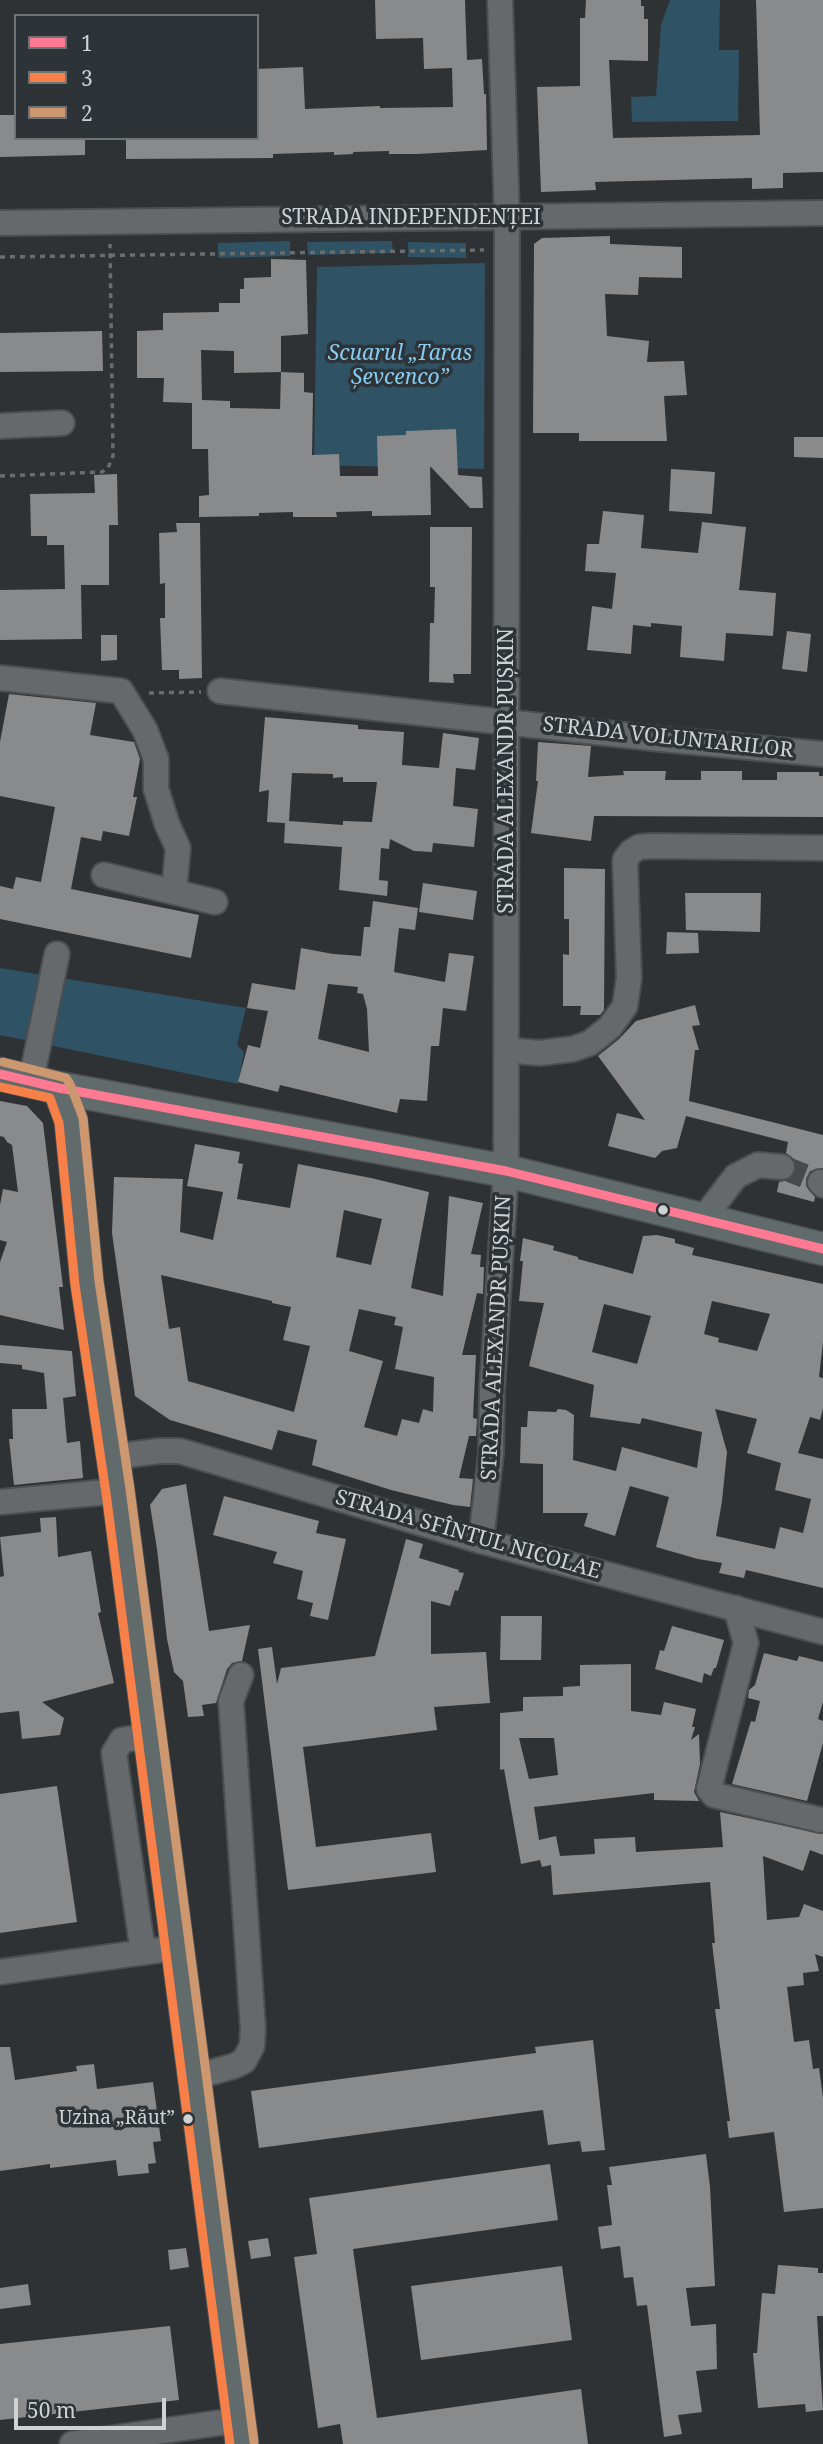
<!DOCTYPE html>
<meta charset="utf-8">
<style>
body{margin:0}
#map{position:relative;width:823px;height:2444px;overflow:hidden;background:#2f3234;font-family:"Noto Serif",serif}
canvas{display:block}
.legend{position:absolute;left:14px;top:14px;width:245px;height:126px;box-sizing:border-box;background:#2d3336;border:2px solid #6e7375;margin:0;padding:9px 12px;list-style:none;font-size:21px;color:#cfd2d4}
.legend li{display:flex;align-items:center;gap:14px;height:35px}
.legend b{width:35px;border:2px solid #6e7375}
.scale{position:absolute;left:14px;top:2398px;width:152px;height:32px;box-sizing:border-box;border:4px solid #cfd2d4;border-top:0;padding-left:9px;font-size:21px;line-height:24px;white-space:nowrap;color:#cfd2d4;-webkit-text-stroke:5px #2d3336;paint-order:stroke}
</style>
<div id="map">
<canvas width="823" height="2444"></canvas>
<ul class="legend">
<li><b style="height:9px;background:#fe7a93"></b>1</li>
<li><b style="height:9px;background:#f78048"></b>3</li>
<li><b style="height:9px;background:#cd976f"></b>2</li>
</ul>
<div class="scale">50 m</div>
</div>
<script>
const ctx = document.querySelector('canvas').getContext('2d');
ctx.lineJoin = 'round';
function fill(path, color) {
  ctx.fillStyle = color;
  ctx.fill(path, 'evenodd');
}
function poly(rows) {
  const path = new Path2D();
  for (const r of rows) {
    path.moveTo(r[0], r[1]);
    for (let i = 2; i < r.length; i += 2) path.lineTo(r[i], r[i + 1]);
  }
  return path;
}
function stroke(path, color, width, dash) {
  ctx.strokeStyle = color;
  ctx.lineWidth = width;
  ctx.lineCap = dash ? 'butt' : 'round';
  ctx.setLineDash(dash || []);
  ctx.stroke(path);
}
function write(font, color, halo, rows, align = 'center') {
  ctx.font = font + ' "Noto Serif",serif';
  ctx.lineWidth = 7;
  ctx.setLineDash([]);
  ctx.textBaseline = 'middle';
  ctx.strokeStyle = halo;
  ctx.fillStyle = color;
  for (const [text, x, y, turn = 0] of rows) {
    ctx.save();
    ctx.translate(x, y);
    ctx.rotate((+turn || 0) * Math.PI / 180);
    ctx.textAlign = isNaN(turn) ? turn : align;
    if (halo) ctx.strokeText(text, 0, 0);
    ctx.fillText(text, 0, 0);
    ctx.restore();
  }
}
fill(poly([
 [670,0,720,0,719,50,739,50,738,121,632,122,631,97,656,96,661,24],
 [290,241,290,256,218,258,218,243],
 [392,241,393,253,308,255,307,242],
 [408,242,466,243,466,258,408,257],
 [485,263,484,469,314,465,317,267],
 [0,968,246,1008,237,1045,244,1052,238,1084,0,1035]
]), '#2f5264');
fill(poly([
 [375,0,465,0,467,60,482,59,484,94,486,94,487,150,417,154,389,154,389,151,353,152,353,154,334,155,334,152,273,154,273,158,126,159,126,138,257,138,257,69,303,67,305,109,380,106,380,108,453,107,452,68,424,69,423,38,376,39],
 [586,0,641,0,641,6,644,6,644,19,648,19,648,61,609,60,613,138,760,135,756,0,823,0,823,172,783,173,783,188,752,189,752,178,595,182,596,190,541,192,537,87,580,86,580,18,585,18],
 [0,115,16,115,16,138,85,138,85,155,0,157],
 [610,236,610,244,682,247,682,278,639,277,638,295,605,294,607,336,649,341,647,362,684,361,687,395,664,396,667,441,579,441,579,433,533,433,534,244,542,238],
 [271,259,306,260,308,334,281,336,281,372,234,373,234,351,201,350,202,400,230,401,230,408,280,409,281,372,304,373,304,392,313,393,312,455,339,454,340,476,378,476,377,436,406,435,406,431,456,429,458,475,482,477,483,508,470,508,430,466,431,515,372,516,372,511,336,512,337,517,293,517,293,512,259,513,259,516,199,517,199,496,209,495,208,449,192,449,192,403,163,402,164,378,137,378,137,331,163,330,163,313,219,312,219,303,240,303,240,289,244,289,244,278,271,277],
 [102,331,103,371,0,372,0,333],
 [794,437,823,437,823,458,794,457],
 [671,469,715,472,712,514,669,511],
 [117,474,118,525,109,525,109,585,81,585,82,639,0,640,0,590,65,589,64,545,47,545,47,536,31,536,30,494,95,493,94,475],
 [603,511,644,515,641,548,698,553,702,522,746,527,739,590,776,593,773,636,726,633,724,661,680,657,682,626,651,623,651,627,633,625,631,654,587,650,592,606,612,609,616,573,585,571,587,544,599,544],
 [176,523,200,523,202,678,179,679,179,670,162,670,160,618,165,618,165,583,160,584,159,533,177,532],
 [430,527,472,527,471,674,453,674,454,683,429,682,430,623,434,623,435,587,430,587],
 [787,631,811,634,807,672,782,669],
 [101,635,117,635,117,660,101,661],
 [9,694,96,703,90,735,134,742,140,759,133,797,137,797,129,836,103,831,101,841,81,837,71,889,199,915,191,958,0,919,0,886,13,889,16,877,41,882,55,807,0,796,0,742],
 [265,717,358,725,358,729,404,732,402,765,439,768,443,733,479,738,475,770,456,768,453,806,478,809,474,847,433,843,432,852,414,851,390,839,389,849,381,848,379,880,388,881,387,896,339,890,342,847,284,843,285,823,267,822,269,790,259,792],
 [292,773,333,774,333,778,343,777,343,782,377,782,372,822,343,821,343,825,289,821],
 [538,742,591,746,588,777,624,775,623,771,666,771,665,780,701,780,701,771,742,771,742,780,777,780,777,772,819,772,819,776,823,776,823,817,594,816,591,841,531,833,538,781,536,781],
 [564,868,605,869,604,1010,600,1015,580,1015,581,1006,563,1006,563,954,569,955,569,919,564,919],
 [423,883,477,891,473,920,419,912],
 [685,893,761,893,760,932,686,930],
 [373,901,418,908,415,930,399,928,394,972,445,982,449,953,474,956,466,1011,443,1008,439,1046,431,1046,427,1101,400,1099,397,1113,280,1085,278,1092,238,1082,248,1045,260,1048,268,1011,247,1008,252,983,295,990,301,948,333,954,361,956,364,927,370,927],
 [328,984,358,987,357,993,363,994,367,1009,369,1052,318,1039],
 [667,932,698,933,699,953,666,954],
 [695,1005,700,1025,692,1026,699,1050,695,1050,689,1101,823,1135,823,1168,810,1171,806,1179,806,1186,815,1197,814,1202,777,1192,779,1182,789,1180,797,1169,795,1160,786,1153,788,1142,686,1116,677,1148,662,1151,655,1158,608,1146,617,1113,645,1120,598,1056,619,1039,636,1021],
 [0,1101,27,1106,43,1123,63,1287,59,1287,64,1330,0,1315,0,1262,7,1242,0,1240,0,1205,3,1189,18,1192,12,1145,7,1142,4,1137,0,1136],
 [195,1144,240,1152,238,1163,243,1164,237,1199,290,1208,298,1164,371,1178,429,1192,411,1288,443,1296,449,1196,483,1203,471,1254,481,1255,480,1267,484,1267,483,1294,477,1293,462,1355,476,1355,473,1418,477,1419,476,1436,469,1436,459,1478,473,1479,470,1507,453,1505,391,1490,312,1465,317,1440,278,1430,272,1450,170,1420,135,1396,112,1233,114,1177,183,1179,180,1232,213,1240,223,1192,187,1186],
 [344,1210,382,1219,371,1265,336,1257],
 [161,1275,272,1301,272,1303,291,1307,283,1340,310,1346,294,1412,188,1381,180,1327,169,1329],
 [359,1309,396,1317,394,1325,403,1327,395,1369,434,1377,433,1412,423,1409,419,1423,402,1419,397,1436,364,1427,383,1361,349,1351],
 [657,1235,675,1239,675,1243,694,1248,692,1255,823,1284,823,1342,819,1377,823,1378,823,1408,820,1420,810,1417,798,1453,823,1459,823,1588,746,1570,744,1578,719,1573,722,1563,698,1559,656,1547,669,1497,630,1486,615,1536,584,1526,588,1513,543,1513,543,1464,520,1463,521,1427,527,1427,528,1411,556,1412,558,1409,566,1410,574,1415,573,1460,616,1471,622,1447,697,1468,702,1432,642,1418,640,1424,590,1417,594,1385,529,1366,544,1303,519,1301,523,1261,520,1261,523,1238,554,1246,553,1250,578,1257,578,1259,633,1274,643,1236],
 [712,1301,770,1314,757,1351,718,1342,719,1338,704,1334],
 [604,1304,651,1316,637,1364,592,1352],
 [715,1409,757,1419,747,1453,781,1463,775,1490,811,1499,803,1533,780,1527,775,1549,716,1536,722,1501,727,1452],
 [0,1345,72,1351,76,1396,63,1398,67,1443,80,1441,83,1478,14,1485,9,1439,13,1439,12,1409,47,1409,44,1373,22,1369,22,1365,0,1363],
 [186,1484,209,1631,250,1625,242,1661,232,1663,227,1669,216,1703,202,1705,204,1716,188,1717,183,1681,174,1672,167,1639,157,1549,150,1505,162,1489],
 [224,1496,319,1521,316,1533,346,1539,328,1620,310,1616,313,1603,297,1599,303,1571,273,1563,277,1552,213,1535],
 [56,1517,58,1557,91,1551,101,1612,98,1613,114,1683,42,1702,64,1718,60,1735,22,1739,19,1711,0,1713,0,1577,4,1576,0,1537,41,1532,40,1518],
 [406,1539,423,1544,419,1558,459,1570,458,1572,464,1573,458,1591,455,1590,450,1606,431,1601,431,1654,486,1652,490,1703,434,1707,437,1730,303,1747,316,1847,431,1833,436,1872,288,1890,258,1649,272,1647,277,1684,281,1668,375,1656],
 [501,1616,542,1616,541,1660,500,1660],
 [672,1626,724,1640,716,1668,714,1668,711,1676,704,1673,702,1683,655,1669,660,1650,664,1651],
 [764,1653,797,1661,799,1656,823,1662,823,1702,818,1719,823,1721,823,1743,807,1801,732,1784,751,1721,755,1722,760,1701,748,1698,749,1690,755,1685],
 [631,1664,631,1711,661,1715,664,1702,696,1709,692,1727,695,1727,691,1740,699,1734,700,1764,694,1792,699,1801,654,1800,654,1793,534,1807,539,1840,556,1836,560,1856,595,1854,594,1839,635,1837,636,1852,723,1847,720,1812,823,1834,823,1855,810,1850,803,1871,763,1856,767,1920,799,1917,804,1904,823,1911,823,1957,815,1954,819,1971,803,1973,804,1985,787,1987,794,2042,809,2040,813,2069,819,2068,823,2098,823,2208,784,2212,774,2132,729,2138,727,2121,730,2121,715,2009,720,2009,712,1943,715,1943,710,1882,553,1895,551,1865,542,1867,540,1860,521,1864,504,1769,500,1770,500,1713,523,1711,523,1697,563,1696,563,1687,580,1686,580,1665],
 [519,1738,554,1738,558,1775,529,1779],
 [57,1786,77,1922,0,1933,0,1794],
 [593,2040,605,2150,582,2152,580,2141,548,2145,543,2110,259,2148,251,2091,536,2053,535,2047],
 [0,2047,10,2047,15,2080,77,2071,76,2066,94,2064,97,2089,153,2082,161,2141,153,2142,156,2163,148,2164,149,2173,118,2176,116,2160,50,2168,50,2164,0,2171],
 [706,2154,710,2187,715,2286,686,2288,691,2326,716,2324,717,2369,696,2371,702,2412,678,2415,682,2434,664,2437,647,2305,637,2306,633,2277,624,2278,620,2246,601,2249,598,2227,612,2225,607,2185,612,2185,609,2167],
 [550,2164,558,2220,353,2249,377,2418,581,2389,588,2444,343,2444,340,2424,318,2428,294,2257,317,2254,309,2198],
 [268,2238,271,2256,251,2259,248,2241],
 [186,2248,189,2267,170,2270,168,2250],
 [778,2265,818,2268,818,2273,823,2273,823,2316,817,2316,823,2410,806,2412,805,2404,758,2408,753,2353,757,2353,762,2293,775,2294],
 [562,2266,572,2340,421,2360,411,2286],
 [28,2284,31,2305,0,2309,0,2288],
 [170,2326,179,2400,0,2420,0,2344]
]), '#888a8c');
stroke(poly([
 [782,1167,820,1182]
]), '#474a4c', 24, [24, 12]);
const minor = poly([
 [0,223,823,213],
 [0,426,62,423],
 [0,678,121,691,145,730,156,759,156,789,167,824,178,848,174,892],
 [220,691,651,738,823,754],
 [104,875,215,902],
 [507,1050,539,1053,573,1049,590,1043,610,1027,625,1006,629,978,625,860,631,852,639,847,653,846,823,848],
 [31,1081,57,954],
 [820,1182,823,1185],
 [703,1219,736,1176,758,1165,782,1167],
 [112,1457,159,1451,180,1451,481,1541,823,1632],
 [0,1502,118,1491],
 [481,1541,491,1453,492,1390,506,1171,507,217,500,0],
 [736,1608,746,1643,709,1789,714,1795,821,1820],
 [143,1952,114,1753,122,1740,150,1736],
 [0,1972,160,1950],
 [195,2077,234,2066,244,2061,252,2046,253,2029,231,1701,241,1675],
 [72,2444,239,2420]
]);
const major = poly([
 [0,1074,59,1088,506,1171,823,1249],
 [59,1088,71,1120,87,1283,118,1491,242,2444]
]);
stroke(minor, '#4c4f50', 28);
stroke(major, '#4c4f50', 35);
stroke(poly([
 [0,257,484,250],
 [0,476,102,472,108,468,113,456,110,244],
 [149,693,201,692]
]), '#6a6d6e', 3.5, [5, 5]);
stroke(minor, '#66696b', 24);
stroke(major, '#626b6c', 32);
stroke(poly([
 [0,1074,59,1088,506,1171,823,1249]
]), '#fe7a93', 9);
stroke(poly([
 [0,1087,50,1098,59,1123,75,1285,106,1493,230,2444]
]), '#f78048', 9);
stroke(poly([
 [3,1062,66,1078,70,1084,83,1118,99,1281,130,1489,254,2442]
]), '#cd976f', 9);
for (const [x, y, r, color] of [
 [663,1210,6,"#cfd2d4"],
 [188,2119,6,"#cfd2d4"]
]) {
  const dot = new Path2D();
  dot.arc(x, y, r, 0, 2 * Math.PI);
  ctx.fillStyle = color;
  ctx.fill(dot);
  stroke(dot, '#2d3336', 2.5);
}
write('19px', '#cfd2d4', '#2d3336', [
 ["Uzina „Răut”",175,2119]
], 'right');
write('21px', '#cfd2d4', '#2d3336', [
 ["STRADA INDEPENDENȚEI",411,218],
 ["STRADA VOLUNTARILOR",668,738,6],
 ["STRADA ALEXANDR PUȘKIN",507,771,-90],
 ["STRADA ALEXANDR PUȘKIN",497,1338,-87],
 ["STRADA SFÎNTUL NICOLAE",468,1535,16]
]);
write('italic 21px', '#85cbf2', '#2d3336', [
 ["Scuarul „Taras",400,354],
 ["Șevcenco”",400,378]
]);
</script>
